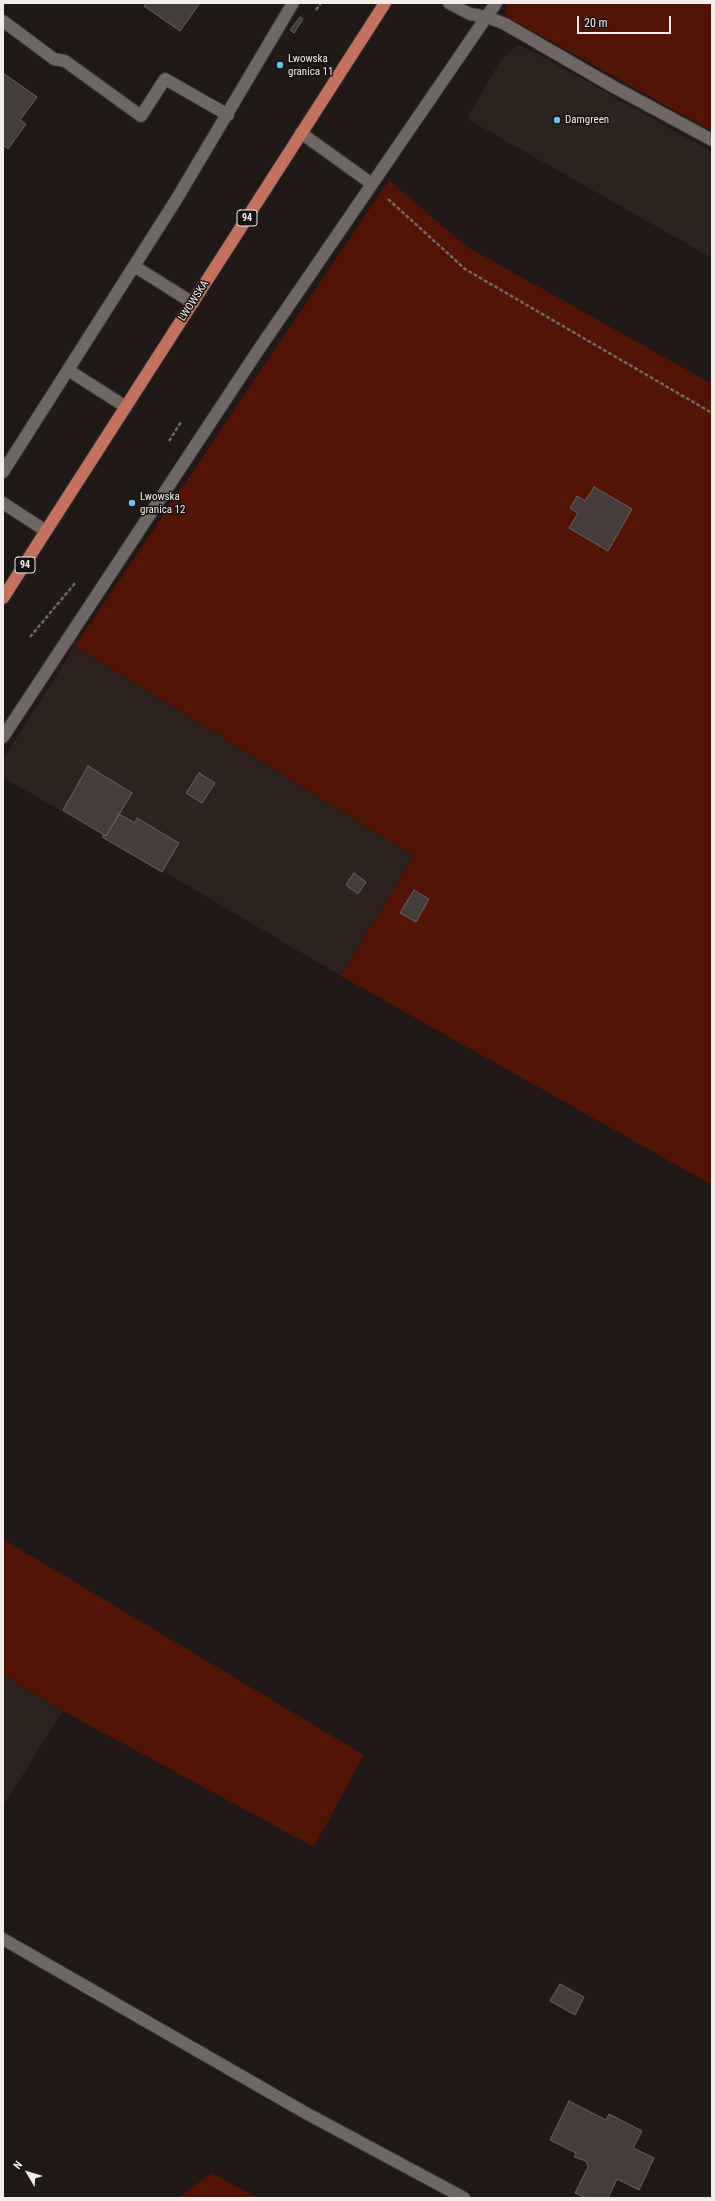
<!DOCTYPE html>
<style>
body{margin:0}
#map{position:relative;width:715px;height:2201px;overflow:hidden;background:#201917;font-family:"Roboto Condensed",sans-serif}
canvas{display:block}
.frame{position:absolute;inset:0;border:4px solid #f3eeec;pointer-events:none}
.north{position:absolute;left:8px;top:2153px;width:40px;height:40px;-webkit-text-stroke:3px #16100f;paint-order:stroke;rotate:308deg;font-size:11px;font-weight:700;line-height:16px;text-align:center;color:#f3eeec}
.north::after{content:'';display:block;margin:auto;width:14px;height:18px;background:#f3eeec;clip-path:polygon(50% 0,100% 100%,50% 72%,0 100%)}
.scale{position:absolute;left:577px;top:16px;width:94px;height:18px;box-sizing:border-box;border:2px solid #f3eeec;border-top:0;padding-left:5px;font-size:12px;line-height:14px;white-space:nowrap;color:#f3eeec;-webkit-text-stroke:3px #16100f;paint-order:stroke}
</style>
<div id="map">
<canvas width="715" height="2201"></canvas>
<div class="frame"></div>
<div class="north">N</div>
<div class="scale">20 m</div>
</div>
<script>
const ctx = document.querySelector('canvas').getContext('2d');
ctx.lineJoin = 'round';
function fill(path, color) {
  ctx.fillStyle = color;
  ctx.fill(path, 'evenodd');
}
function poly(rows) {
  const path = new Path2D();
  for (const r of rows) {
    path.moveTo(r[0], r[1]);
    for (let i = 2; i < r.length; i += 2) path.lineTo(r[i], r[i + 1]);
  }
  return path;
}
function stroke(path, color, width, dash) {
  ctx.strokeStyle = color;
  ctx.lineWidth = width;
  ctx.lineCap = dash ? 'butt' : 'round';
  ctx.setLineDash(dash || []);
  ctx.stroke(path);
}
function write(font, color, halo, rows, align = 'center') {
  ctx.font = font + ' "Roboto Condensed",sans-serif';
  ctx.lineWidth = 3;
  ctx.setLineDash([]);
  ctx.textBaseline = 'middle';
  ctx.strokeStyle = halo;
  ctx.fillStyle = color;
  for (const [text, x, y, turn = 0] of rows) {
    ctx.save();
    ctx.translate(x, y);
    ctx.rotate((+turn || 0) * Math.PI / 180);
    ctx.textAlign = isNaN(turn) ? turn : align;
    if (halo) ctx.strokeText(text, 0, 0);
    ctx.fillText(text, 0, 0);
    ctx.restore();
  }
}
fill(poly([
 [518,45,538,54,712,152,712,258,469,120,468,116,500,61],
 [75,646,414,856,341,976,3,777,3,759],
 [3,1674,63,1711,3,1806]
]), '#2e221e');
fill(poly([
 [507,3,712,3,712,131,506,16],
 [389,180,466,246,712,384,712,1185,341,976,414,856,75,646],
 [3,1539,364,1755,314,1847,63,1711,3,1674],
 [211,2173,259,2198,178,2198]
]), '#521404');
const building = poly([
 [147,3,200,3,180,31,144,6,147,3],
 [300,17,303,19,294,33,290,30,300,17],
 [3,73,37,97,20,120,26,124,8,149,3,145,3,73],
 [594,487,632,509,608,551,569,528,578,513,570,508,577,496,585,501,594,487],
 [88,766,132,793,106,836,63,810,88,766],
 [199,773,215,783,202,803,186,793,199,773],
 [119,814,135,823,137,818,179,843,162,872,102,837,104,835,106,836,119,814],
 [354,873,366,882,358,894,346,885,354,873],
 [414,890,429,899,416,922,400,913,414,890],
 [560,1984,584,1997,575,2015,550,2001,560,1984],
 [569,2101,606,2120,609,2114,642,2131,633,2148,654,2158,639,2190,617,2179,608,2198,586,2198,575,2193,588,2167,586,2161,574,2157,576,2153,550,2140,569,2101]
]);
fill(building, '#453d3b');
stroke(building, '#69615f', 1);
const lane = poly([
 [3,21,54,59,65,61,141,116,165,79,228,115],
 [3,1939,304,2112,464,2198]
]);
const street = poly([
 [449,3,470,14,487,17,505,24,612,86,712,140],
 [301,133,372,184],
 [134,266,193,303],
 [68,370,126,407],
 [3,472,176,200,293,3],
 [3,503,46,531],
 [3,737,257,352,496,3]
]);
const primary = poly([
 [3,598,385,3]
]);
stroke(lane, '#383432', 14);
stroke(street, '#383432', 14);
stroke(primary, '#383432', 14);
stroke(poly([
 [316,10,321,3],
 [388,199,465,269,712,413],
 [169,441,181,422],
 [30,637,76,582]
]), '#6f6967', 2.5, [4, 2]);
stroke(lane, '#6f6765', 12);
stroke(street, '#6f6765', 12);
stroke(primary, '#c4725d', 12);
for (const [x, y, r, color] of [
 [280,65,4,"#67c4ef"],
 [557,120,4,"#67c4ef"],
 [132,503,4,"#67c4ef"]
]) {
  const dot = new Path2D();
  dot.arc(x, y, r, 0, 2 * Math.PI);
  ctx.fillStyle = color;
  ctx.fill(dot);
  stroke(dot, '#16100f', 1.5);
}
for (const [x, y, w] of [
 [247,218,20],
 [25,565,20]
]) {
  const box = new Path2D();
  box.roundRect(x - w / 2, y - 8, w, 16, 3);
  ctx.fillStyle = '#16100f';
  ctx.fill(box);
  stroke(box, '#f3eeec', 1);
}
write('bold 10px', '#f3eeec', null, [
 ["94",247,218],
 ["94",25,565]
]);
write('11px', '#f3eeec', '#16100f', [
 ["Lwowska",288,59],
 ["granica 11",288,72],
 ["Damgreen",565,120],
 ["Lwowska",140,497],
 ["granica 12",140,510]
], 'left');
write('11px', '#f3eeec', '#16100f', [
 ["LWOWSKA",194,301,-57]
]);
</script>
